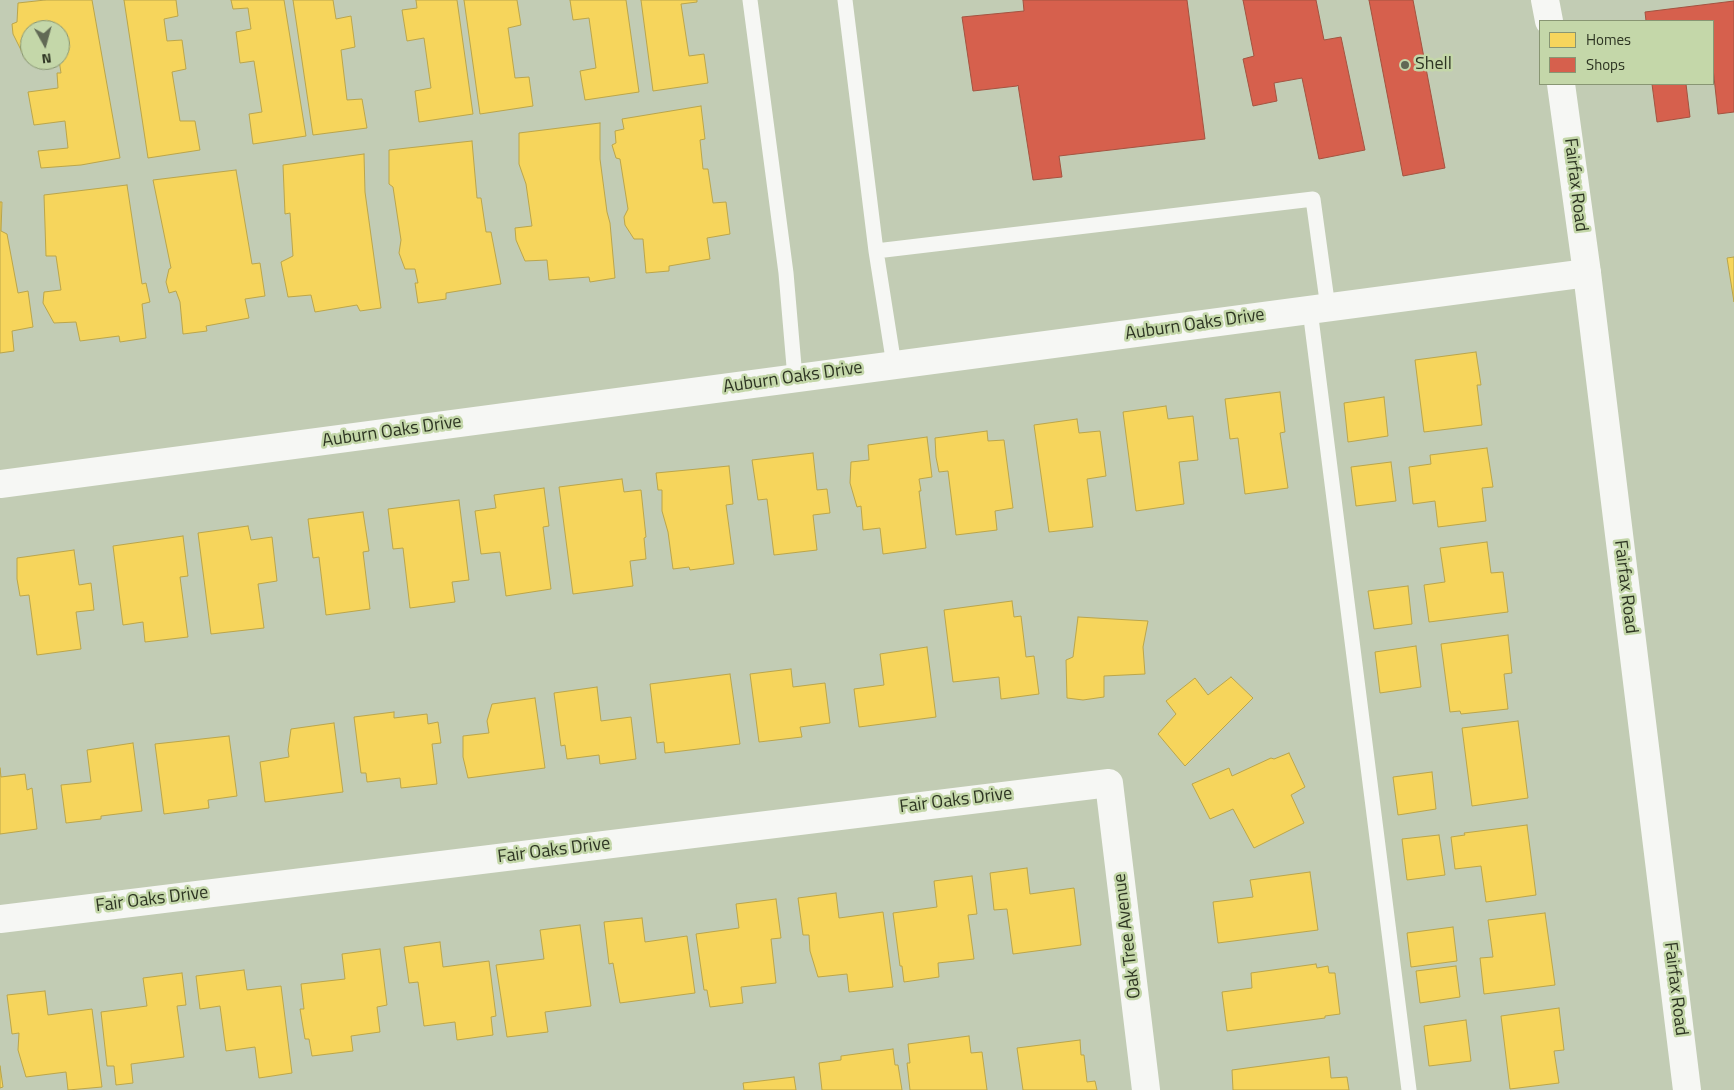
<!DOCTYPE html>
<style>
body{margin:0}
#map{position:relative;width:1734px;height:1090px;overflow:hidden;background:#c2ccb4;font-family:"Titillium Web",sans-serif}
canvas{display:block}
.legend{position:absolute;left:1539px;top:20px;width:175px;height:65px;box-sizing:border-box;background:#c4d7a9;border:1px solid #889673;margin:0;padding:6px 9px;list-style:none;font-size:15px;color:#2d3422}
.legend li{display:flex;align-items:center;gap:10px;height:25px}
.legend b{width:25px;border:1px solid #889673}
.north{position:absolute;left:20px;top:20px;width:50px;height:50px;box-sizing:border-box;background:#c4d7a9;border:1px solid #889673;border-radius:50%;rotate:173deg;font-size:14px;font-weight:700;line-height:20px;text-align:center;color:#2d3422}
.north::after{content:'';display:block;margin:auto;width:18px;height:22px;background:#616955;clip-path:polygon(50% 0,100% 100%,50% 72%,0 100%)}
</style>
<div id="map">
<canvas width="1734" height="1090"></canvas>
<ul class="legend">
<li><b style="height:14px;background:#f6d55c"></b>Homes</li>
<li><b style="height:14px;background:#d6604d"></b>Shops</li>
</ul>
<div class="north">N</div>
</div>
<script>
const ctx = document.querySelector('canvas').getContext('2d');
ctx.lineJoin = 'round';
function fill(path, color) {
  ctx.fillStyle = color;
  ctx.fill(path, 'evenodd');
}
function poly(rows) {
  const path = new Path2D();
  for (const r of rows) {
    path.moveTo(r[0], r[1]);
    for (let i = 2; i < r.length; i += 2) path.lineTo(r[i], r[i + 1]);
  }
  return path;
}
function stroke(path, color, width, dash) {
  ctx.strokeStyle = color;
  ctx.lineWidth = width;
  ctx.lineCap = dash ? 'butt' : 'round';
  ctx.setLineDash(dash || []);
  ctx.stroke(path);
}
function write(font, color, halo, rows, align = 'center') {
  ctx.font = font + ' "Titillium Web",sans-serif';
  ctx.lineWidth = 5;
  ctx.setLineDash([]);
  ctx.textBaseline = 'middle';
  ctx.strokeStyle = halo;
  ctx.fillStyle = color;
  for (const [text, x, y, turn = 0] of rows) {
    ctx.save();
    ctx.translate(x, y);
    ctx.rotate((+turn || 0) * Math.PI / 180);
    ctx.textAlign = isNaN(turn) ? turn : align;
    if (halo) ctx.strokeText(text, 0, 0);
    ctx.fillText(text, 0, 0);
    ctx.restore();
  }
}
const homes = poly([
 [45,0,92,0,120,158,81,165,41,168,38,151,68,148,65,121,34,125,28,92,58,88,57,73,61,73,59,60,60,30,30,30,30,60,26,60,13,34,12,24,17,22,18,3,45,0],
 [124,0,176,0,178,16,164,19,167,41,182,40,186,69,172,72,180,121,195,121,200,150,148,158,124,0],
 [231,0,284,0,306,136,253,144,249,114,262,112,254,61,240,63,236,32,251,29,248,8,233,9,231,0],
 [293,0,333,0,336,19,351,16,355,47,341,50,347,100,362,99,367,128,313,135,293,0],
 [416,0,457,0,473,114,419,122,415,91,431,88,424,38,407,41,402,10,417,8,416,0],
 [464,0,517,0,521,25,508,28,515,78,529,77,533,106,480,114,464,0],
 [570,0,626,0,639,92,585,100,580,71,596,68,589,18,573,20,570,0],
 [641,0,697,0,697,2,681,4,689,56,704,54,708,83,653,91,641,0],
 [701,106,705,139,700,140,703,169,708,169,713,203,726,202,730,234,707,238,710,259,669,266,669,271,646,273,643,239,634,239,625,225,624,217,628,209,620,159,616,158,612,145,616,143,615,131,624,129,622,119,701,106],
 [600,123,600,159,607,212,610,223,615,278,590,282,589,277,549,280,547,260,525,261,516,240,515,228,532,226,526,184,519,164,519,133,600,123],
 [472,141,477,198,481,198,486,232,491,232,501,284,446,293,446,299,418,303,415,283,418,283,415,269,405,269,399,253,401,240,393,187,389,184,389,150,472,141],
 [364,154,365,192,381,308,360,311,357,305,315,312,311,295,288,297,281,262,293,256,290,213,285,214,283,165,364,154],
 [236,170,252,264,260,263,265,296,245,299,249,318,206,326,207,331,183,334,180,302,176,291,169,293,166,282,169,269,171,268,153,180,236,170],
 [127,185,142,284,146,283,150,302,142,304,146,338,120,342,119,336,80,341,76,322,54,323,43,303,44,292,61,290,56,256,46,256,44,195,127,185],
 [0,202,2,202,1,231,7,234,18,293,28,291,33,327,12,331,14,351,0,353,0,202],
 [1734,257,1734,302,1727,258,1734,257],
 [1476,352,1481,385,1477,385,1482,425,1424,432,1415,360,1476,352],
 [1280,392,1285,432,1280,433,1288,488,1245,494,1238,438,1230,439,1225,399,1280,392],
 [1384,397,1388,436,1348,442,1344,403,1384,397],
 [1166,406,1168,419,1193,416,1198,460,1179,462,1184,504,1136,511,1123,412,1166,406],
 [1077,419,1079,433,1100,431,1106,476,1087,479,1093,527,1049,532,1034,425,1077,419],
 [987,431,988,441,1004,440,1013,508,995,511,997,530,956,535,948,471,939,472,936,457,935,438,987,431],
 [927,437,932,477,919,479,921,491,919,491,926,548,883,554,880,528,863,530,861,506,857,507,850,483,851,462,869,460,868,445,927,437],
 [1487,448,1493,487,1482,488,1486,521,1438,527,1435,501,1413,504,1409,467,1431,464,1430,455,1487,448],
 [813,453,817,490,827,489,830,513,813,515,817,550,774,555,767,499,758,500,752,460,813,453],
 [1391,462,1396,501,1356,506,1351,467,1391,462],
 [729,466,733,504,726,505,734,564,690,570,689,567,673,569,668,532,662,511,662,490,658,490,656,473,729,466],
 [622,479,624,492,641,490,646,537,644,538,646,559,630,561,633,586,573,594,559,487,622,479],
 [544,488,549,526,543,527,551,589,506,596,500,552,481,554,475,511,496,508,494,495,544,488],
 [459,500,469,580,452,582,455,602,410,608,403,548,393,549,388,509,459,500],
 [363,512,369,551,363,552,370,609,326,615,319,557,313,558,308,519,363,512],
 [248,526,251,540,272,537,277,581,258,584,264,628,211,634,198,533,248,526],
 [183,536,188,576,180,577,188,637,145,642,143,622,123,625,113,546,183,536],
 [1487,542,1491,573,1503,572,1508,612,1429,622,1424,585,1445,582,1440,548,1487,542],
 [74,550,79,585,91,583,94,610,76,612,81,649,37,655,29,595,20,596,17,579,17,558,74,550],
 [1408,586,1412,624,1374,629,1368,591,1408,586],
 [1012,601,1014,617,1021,616,1026,657,1034,656,1039,694,1001,699,999,677,953,682,944,610,1012,601],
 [1078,617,1148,621,1143,647,1145,674,1104,676,1104,697,1083,700,1067,698,1066,660,1073,657,1078,617],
 [1508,635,1512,673,1504,674,1508,709,1461,714,1460,711,1450,712,1441,644,1508,635],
 [1416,646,1421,687,1380,693,1375,652,1416,646],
 [927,647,936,717,859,727,854,689,884,685,880,654,927,647],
 [791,669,793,687,825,683,830,723,800,727,802,737,759,742,750,674,791,669],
 [730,674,740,744,665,753,664,742,657,743,650,684,730,674],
 [1231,677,1253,698,1185,766,1158,734,1176,714,1166,701,1195,678,1208,695,1231,677],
 [597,687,601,721,631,717,636,759,600,764,599,755,567,759,565,745,561,746,554,693,597,687],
 [535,698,545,768,468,778,463,757,463,736,489,733,487,721,492,704,535,698],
 [394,712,394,718,427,714,428,724,438,722,441,743,432,744,437,784,401,788,400,778,367,782,366,773,361,773,354,717,394,712],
 [1518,721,1528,798,1472,806,1462,728,1518,721],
 [334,723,343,792,265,802,260,762,289,757,288,750,291,729,334,723],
 [229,736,237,796,208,800,209,808,164,814,155,744,229,736],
 [133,743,142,811,101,816,101,819,66,823,61,785,91,782,87,750,133,743],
 [1289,753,1305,787,1291,795,1304,823,1254,848,1233,809,1210,819,1192,784,1229,768,1232,776,1271,758,1274,759,1289,753],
 [0,768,1,777,25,774,27,790,32,788,37,829,0,834,0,768],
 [1432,772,1436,809,1398,815,1393,777,1432,772],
 [1527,825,1536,895,1486,902,1481,866,1455,869,1451,837,1465,835,1464,833,1527,825],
 [1439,835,1445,875,1407,880,1402,839,1439,835],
 [1027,868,1030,894,1074,888,1081,945,1013,954,1007,909,994,910,990,873,1027,868],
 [1310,872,1318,930,1218,943,1213,902,1253,897,1250,880,1310,872],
 [972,876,977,914,968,915,974,959,938,963,939,977,904,982,902,966,900,966,893,913,937,907,934,881,972,876],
 [836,893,839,918,883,912,893,987,849,992,847,974,818,977,810,951,809,935,803,935,798,898,836,893],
 [776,899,781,938,771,939,776,983,741,987,743,1003,710,1007,707,990,704,990,696,934,739,928,736,904,776,899],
 [1545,913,1555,985,1484,994,1480,958,1493,957,1488,920,1545,913],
 [642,918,645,942,687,936,695,993,620,1003,613,963,609,964,604,922,642,918],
 [580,925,591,1006,545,1012,548,1032,507,1037,496,965,544,959,540,930,580,925],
 [1453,927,1457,961,1411,967,1407,933,1453,927],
 [440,942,443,967,489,961,496,1016,491,1017,493,1035,457,1040,455,1022,424,1026,418,982,409,983,404,947,440,942],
 [380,949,387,1005,377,1007,380,1032,351,1036,353,1051,312,1056,309,1039,305,1039,300,1009,304,1009,301,984,345,979,342,954,380,949],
 [1316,964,1317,968,1328,966,1329,973,1335,973,1340,1014,1325,1016,1325,1018,1227,1031,1222,992,1252,988,1251,973,1316,964],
 [1456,966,1460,997,1420,1003,1416,971,1456,966],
 [244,970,247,990,281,986,292,1073,259,1078,255,1047,226,1051,220,1006,200,1009,196,976,244,970],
 [182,973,186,1005,177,1006,184,1057,131,1064,133,1083,116,1085,114,1066,107,1066,101,1012,147,1006,143,978,182,973],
 [45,991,48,1015,92,1009,102,1087,68,1090,66,1072,26,1077,18,1050,19,1033,12,1034,7,995,45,991],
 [1559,1008,1564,1050,1554,1051,1559,1083,1510,1089,1501,1016,1559,1008],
 [1466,1020,1471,1061,1429,1066,1424,1026,1466,1020],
 [969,1036,971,1053,982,1052,987,1090,910,1090,907,1063,910,1063,908,1044,969,1036],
 [1080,1040,1081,1055,1084,1055,1087,1082,1095,1081,1097,1090,1023,1090,1017,1048,1080,1040],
 [893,1049,895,1065,898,1065,902,1090,822,1090,819,1063,841,1060,841,1056,893,1049],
 [1329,1057,1331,1078,1347,1077,1349,1090,1233,1090,1232,1070,1329,1057],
 [0,1066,3,1087,0,1088,0,1066],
 [794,1077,796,1090,744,1090,743,1083,794,1077]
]);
fill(homes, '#f6d55c');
stroke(homes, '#baa54b', 1);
const shops = poly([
 [1023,0,1187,0,1205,139,1059,156,1062,177,1033,180,1018,85,1017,86,973,91,962,17,1024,11,1023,0],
 [1243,0,1316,0,1324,40,1341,37,1365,150,1319,159,1302,78,1274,83,1277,101,1253,106,1243,59,1254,56,1243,0],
 [1369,0,1413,0,1445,168,1403,176,1369,0],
 [1734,1,1734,112,1718,114,1713,68,1713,21,1646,21,1645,12,1734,1],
 [1652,84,1686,84,1690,117,1657,122,1652,84]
]);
fill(shops, '#d6604d');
stroke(shops, '#a35340', 1);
stroke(poly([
 [750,0,786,273,795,378],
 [845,0,876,251,1313,199,1328,308],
 [876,251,894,365],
 [1310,310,1409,1090]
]), '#f6f7f4', 15);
stroke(poly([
 [0,484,1587,273],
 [0,919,1109,783,1146,1090]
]), '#f6f7f4', 28);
stroke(poly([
 [1545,0,1549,21],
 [1561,84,1587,273,1687,1090]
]), '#f6f7f4', 28);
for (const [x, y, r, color] of [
 [1405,65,5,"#616955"]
]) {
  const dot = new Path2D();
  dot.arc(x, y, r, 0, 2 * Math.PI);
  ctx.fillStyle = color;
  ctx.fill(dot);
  stroke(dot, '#c4d7a9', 2);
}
write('18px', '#2d3422', '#c4d7a9', [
 ["Shell",1415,65]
], 'left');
write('18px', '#2d3422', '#c4d7a9', [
 ["Fairfax Road",1575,185,83],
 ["Auburn Oaks Drive",1195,325,-8],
 ["Auburn Oaks Drive",793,378,-8],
 ["Auburn Oaks Drive",392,432,-8],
 ["Fairfax Road",1625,587,83],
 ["Fair Oaks Drive",956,801,-7],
 ["Fair Oaks Drive",554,851,-7],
 ["Fair Oaks Drive",152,900,-7],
 ["Oak Tree Avenue",1128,936,-97],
 ["Fairfax Road",1675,989,83]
]);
</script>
